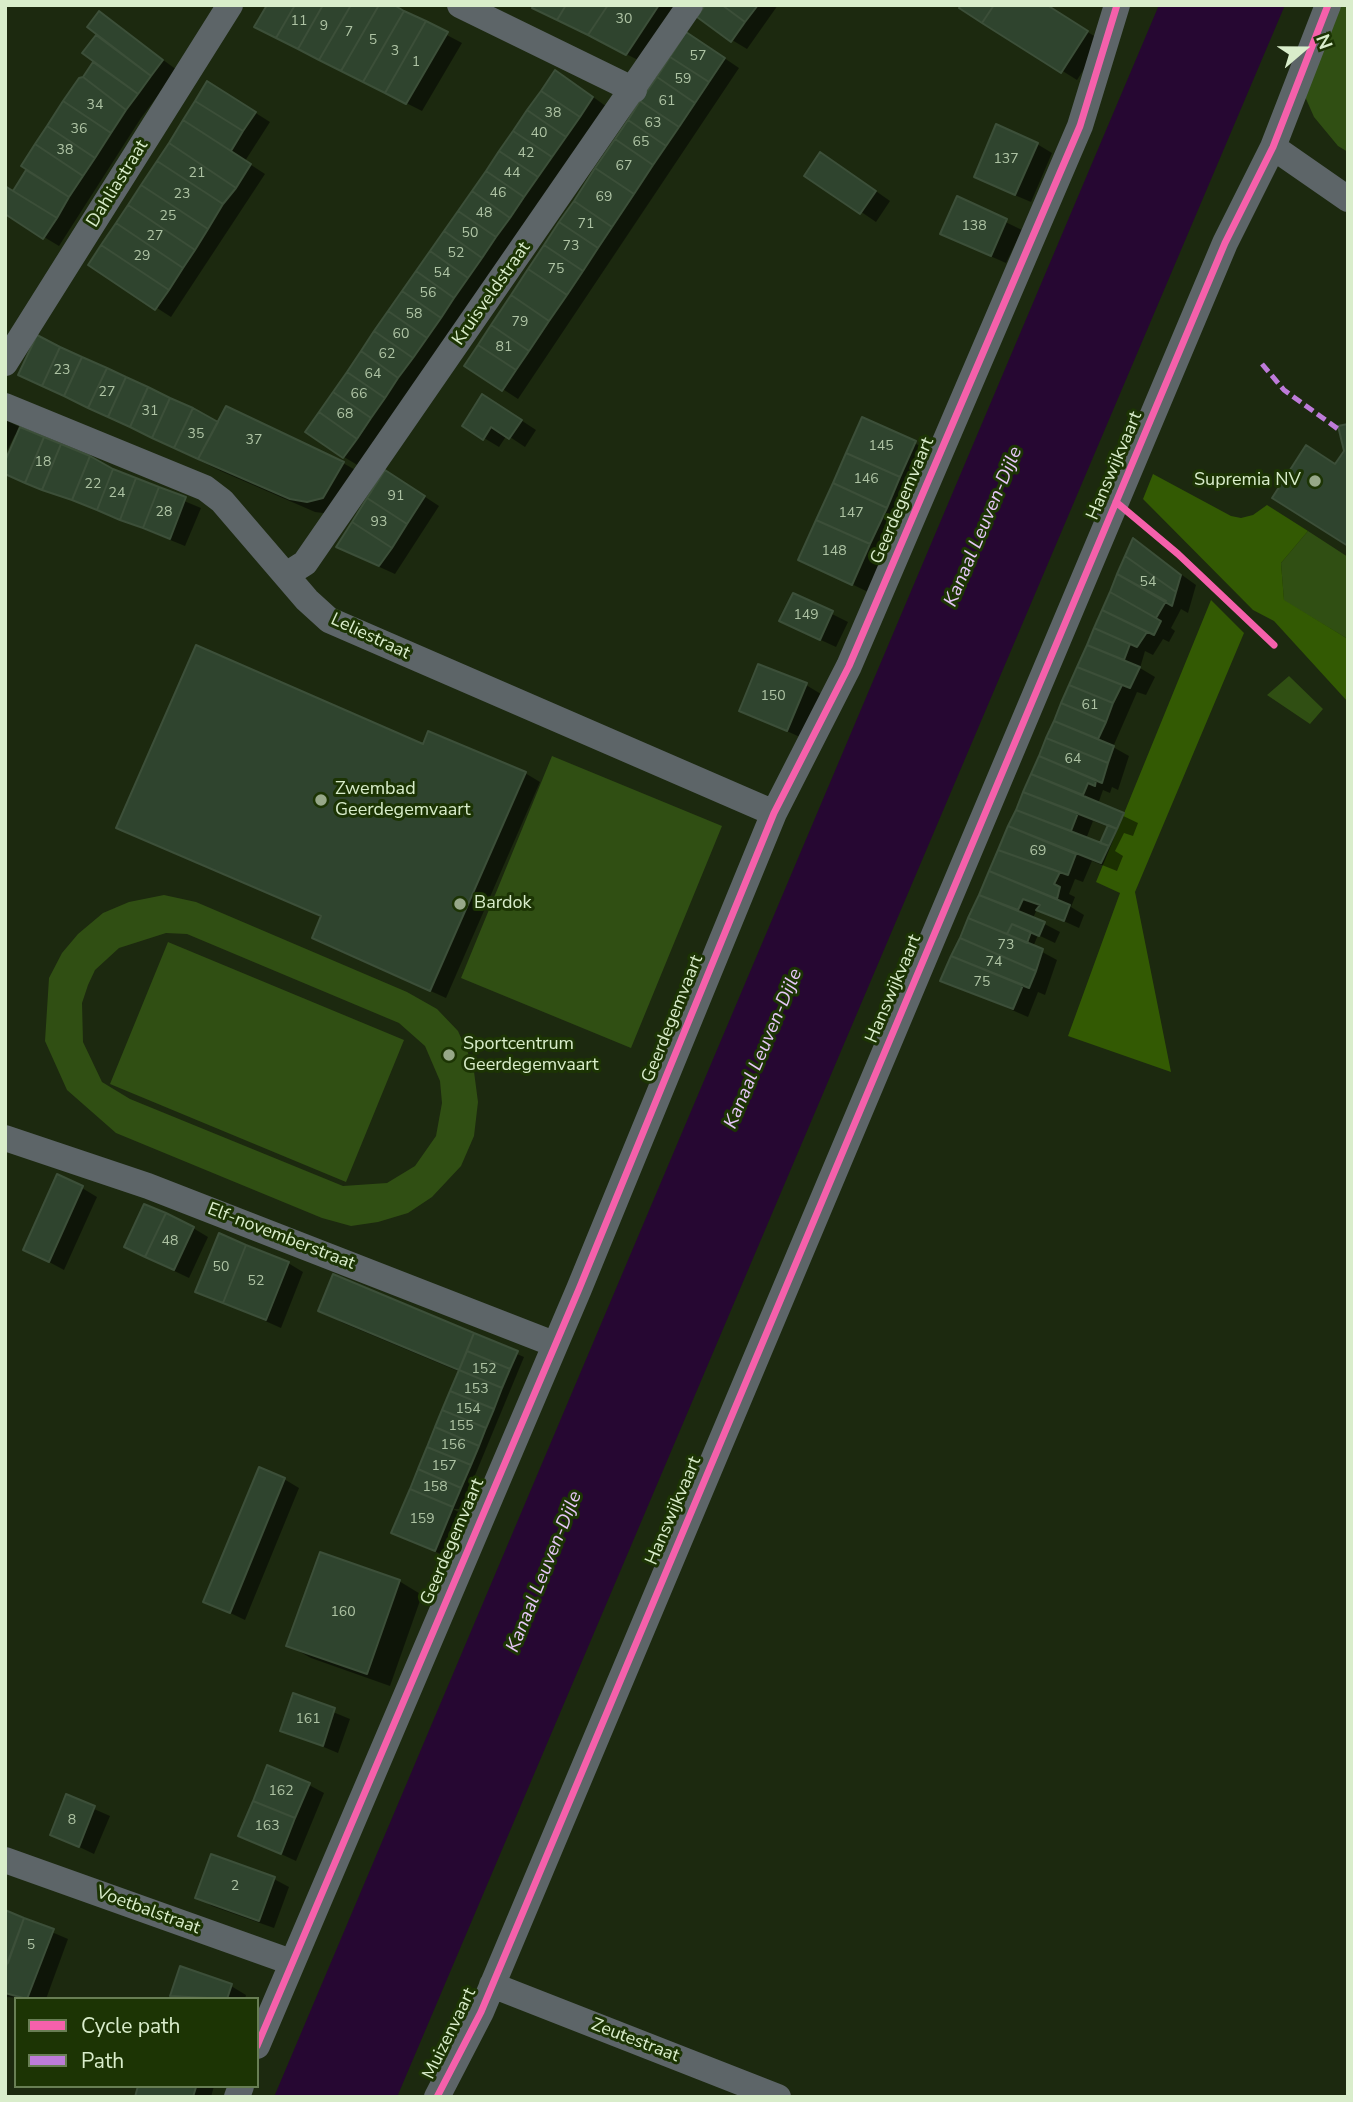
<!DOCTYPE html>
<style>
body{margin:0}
#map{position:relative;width:1353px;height:2102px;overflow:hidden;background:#1c290f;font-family:"Nunito Sans",sans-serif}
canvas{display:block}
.frame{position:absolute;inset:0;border:7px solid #d9edcb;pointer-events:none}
.legend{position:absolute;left:14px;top:1997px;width:245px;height:91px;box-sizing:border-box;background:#1c3404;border:2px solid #687e54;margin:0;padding:9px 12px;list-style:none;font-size:21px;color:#d9edcb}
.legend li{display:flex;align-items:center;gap:14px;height:35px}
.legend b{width:35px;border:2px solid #687e54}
.north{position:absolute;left:1269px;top:14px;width:70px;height:70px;-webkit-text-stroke:5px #1c3404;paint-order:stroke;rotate:70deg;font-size:19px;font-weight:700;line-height:28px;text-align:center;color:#d9edcb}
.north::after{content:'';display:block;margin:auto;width:24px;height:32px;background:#d9edcb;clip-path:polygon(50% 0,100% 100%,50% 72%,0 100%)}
</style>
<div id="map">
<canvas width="1353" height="2102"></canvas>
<div class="frame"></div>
<ul class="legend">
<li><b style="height:9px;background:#f560ab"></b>Cycle path</li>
<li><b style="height:9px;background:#bd7bd9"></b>Path</li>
</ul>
<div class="north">N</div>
</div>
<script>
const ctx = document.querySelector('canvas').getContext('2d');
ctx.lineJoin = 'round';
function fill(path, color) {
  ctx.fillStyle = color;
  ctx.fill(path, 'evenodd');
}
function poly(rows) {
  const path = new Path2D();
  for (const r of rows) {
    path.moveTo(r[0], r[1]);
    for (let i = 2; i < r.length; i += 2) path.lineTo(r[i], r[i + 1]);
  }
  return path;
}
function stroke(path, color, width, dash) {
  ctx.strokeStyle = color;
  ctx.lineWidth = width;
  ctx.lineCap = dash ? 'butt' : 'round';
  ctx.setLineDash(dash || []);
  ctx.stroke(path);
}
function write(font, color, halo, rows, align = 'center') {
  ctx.font = font + ' "Nunito Sans",sans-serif';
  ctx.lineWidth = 6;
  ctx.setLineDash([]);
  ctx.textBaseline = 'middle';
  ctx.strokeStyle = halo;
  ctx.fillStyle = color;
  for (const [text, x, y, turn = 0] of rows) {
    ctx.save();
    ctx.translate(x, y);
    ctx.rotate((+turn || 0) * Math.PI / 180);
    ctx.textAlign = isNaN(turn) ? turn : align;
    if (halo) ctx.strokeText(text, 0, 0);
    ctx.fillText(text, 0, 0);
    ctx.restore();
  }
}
fill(poly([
 [1334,5,1348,5,1348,152,1338,146,1314,117,1303,92],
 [1308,531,1348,557,1348,639,1284,601,1281,563],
 [1289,676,1323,709,1310,724,1267,695],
 [552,756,722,826,631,1048,461,978],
 [164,895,196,902,407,992,437,1009,458,1031,473,1064,478,1102,474,1136,461,1166,432,1197,408,1213,378,1222,351,1226,322,1218,116,1133,67,1090,45,1041,49,978,62,953,78,934,103,913,129,902],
 [166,933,187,934,399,1023,425,1046,440,1081,442,1103,436,1136,415,1166,387,1183,343,1186,130,1099,102,1082,83,1042,82,1003,88,985,95,970,119,948],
 [168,942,404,1040,346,1182,110,1084]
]), '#304f13');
fill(poly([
 [1153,474,1231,516,1241,518,1253,515,1267,505,1308,531,1281,563,1284,600,1348,639,1348,702,1274,621,1253,610,1143,499],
 [1211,600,1244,633,1135,892,1171,1072,1068,1036,1120,893,1096,882]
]), '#335a03');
fill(poly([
 [1159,5,1285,5,397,2097,274,2097]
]), '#260732');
fill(poly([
 [390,5,462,43,422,111,271,35],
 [536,5,680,5,642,62,550,16],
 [707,5,778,5,747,49,732,40],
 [957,5,1045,5,1102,41,1077,80],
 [100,14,177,70,141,118,59,246,44,237,14,193,29,170,24,165,96,62,85,53,99,35],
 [702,43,739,68,518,399,466,365],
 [571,81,607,107,359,466,344,457],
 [208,83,270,122,245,161,265,174,171,317,90,265],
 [1037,144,1052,153,1031,202,991,185],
 [836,163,890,201,876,222,807,175],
 [958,199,1022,230,1006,263,958,242],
 [20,374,219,424,343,463,366,476,331,514,315,512,223,472],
 [498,405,536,430,525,447,507,435,499,447,464,426],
 [863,419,931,451,868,592,800,559],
 [5,420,112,471,201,508,185,546,5,473,18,436,15,435,5,455],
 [401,481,439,506,395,574,353,555],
 [1133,540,1196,585,1188,613,1181,609,1171,628,1175,631,1169,642,1163,639,1153,655,1145,651,1140,668,1155,677,1146,695,1137,692,1113,747,1129,756,1118,790,1112,787,1110,793,1103,790,1098,804,1138,823,1133,836,1124,833,1115,851,1123,856,1117,871,1092,861,1083,882,1075,879,1069,894,1075,897,1071,907,1084,915,1079,928,1037,909,1033,918,1060,932,1055,943,1038,935,1033,947,1057,960,1045,995,1038,992,1028,1017,943,980],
 [1093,821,1109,827,1101,845,1086,839],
 [794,595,848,622,836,647,797,629],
 [806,685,821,694,802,738,741,710],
 [525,773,540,782,446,998,314,938,322,917,119,827],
 [82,1188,97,1197,64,1270,25,1249],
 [193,1228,208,1237,189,1278,141,1255],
 [288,1263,303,1272,281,1328,198,1291],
 [334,1276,524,1357,461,1509,453,1509,468,1517,451,1559,394,1532,460,1372,343,1323,320,1310],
 [284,1479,299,1488,245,1620,205,1601],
 [399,1581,422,1595,390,1686,311,1658,288,1645],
 [294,1696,350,1719,338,1753,283,1730],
 [309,1785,324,1793,296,1861,240,1835],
 [67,1797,110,1816,94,1854,52,1834],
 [274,1879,289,1887,274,1928,212,1906,197,1897],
 [5,1912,68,1939,46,1999,5,1997],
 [181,1968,231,1986,246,1995,245,1999,170,1999],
 [140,2086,214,2086,211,2097,136,2097]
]), '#0007');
const building = poly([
 [267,5,295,5,276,38,254,27,267,5],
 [295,5,323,5,298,49,276,38,295,5],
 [323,5,351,5,319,60,298,49,323,5],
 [351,5,379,5,341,71,319,60,351,5],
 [379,5,394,5,404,11,363,82,341,71,379,5],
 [534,5,566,5,557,20,532,8,534,5],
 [566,5,608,5,588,35,557,20,566,5],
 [608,5,659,5,626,55,588,35,608,5],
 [705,5,722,5,745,22,731,42,697,17,705,5],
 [722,5,758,5,745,22,722,5],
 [961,5,994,5,982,23,959,8,961,5],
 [994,5,1047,5,1088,31,1061,73,982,23,994,5],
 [99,11,163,60,151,76,87,27,99,11],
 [404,11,426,21,385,93,363,82,404,11],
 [426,21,448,32,406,104,385,93,426,21],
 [686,32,725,58,709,82,670,57,686,32],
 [96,35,151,76,138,94,82,53,96,35],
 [670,57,709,82,695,103,657,77,670,57],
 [93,62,138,94,126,110,83,77,93,62],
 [555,70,593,97,580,117,541,91,555,70],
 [83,77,126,110,111,133,63,101,79,78,83,77],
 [657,77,695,103,679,127,640,101,657,77],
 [207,81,256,112,243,131,195,101,207,81],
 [541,91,580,117,566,137,527,110,541,91],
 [63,101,111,133,95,158,47,126,63,101],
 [195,101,243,131,231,151,183,120,195,101],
 [640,101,679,127,666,146,628,120,640,101],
 [527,110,566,137,552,157,513,131,527,110],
 [183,120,251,164,236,188,169,143,183,120],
 [628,120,666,146,653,165,615,139,628,120],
 [996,124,1038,143,1015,195,974,177,996,124],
 [47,126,95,158,83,176,35,144,47,126],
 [513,131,552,157,538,177,499,151,513,131],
 [615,139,653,165,634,194,595,168,615,139],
 [169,143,236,188,223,204,157,161,169,143],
 [35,144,83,176,69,197,21,166,35,144],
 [499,151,538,177,524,197,486,171,499,151],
 [820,152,876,191,860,214,804,176,820,152],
 [157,161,223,204,208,229,141,185,157,161],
 [595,168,634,194,612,227,574,201,595,168],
 [26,170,69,197,57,218,13,191,26,170],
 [486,171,524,197,510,218,472,191,486,171],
 [141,185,208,229,195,250,128,205,141,185],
 [5,186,57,218,43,239,5,214,5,186],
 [472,191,510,218,496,237,458,211,472,191],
 [957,196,1007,219,991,256,940,234,957,196],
 [574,201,612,227,598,248,559,222,574,201],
 [128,205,195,250,183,268,116,223,128,205],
 [458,211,496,237,482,258,444,231,458,211],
 [559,222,598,248,583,271,544,245,559,222],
 [116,223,183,268,169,290,101,245,116,223],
 [444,231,482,258,468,278,430,251,444,231],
 [101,245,169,290,155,310,88,265,101,245],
 [544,245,583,271,567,295,528,269,544,245],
 [430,251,468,278,454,298,416,271,430,251],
 [528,269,567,295,549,321,511,295,528,269],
 [416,271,454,298,441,318,402,291,416,271],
 [402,291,441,318,427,338,388,311,402,291],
 [511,295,549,321,529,351,491,325,511,295],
 [388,311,427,338,413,358,374,331,388,311],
 [491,325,529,351,516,370,478,345,491,325],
 [374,331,413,358,398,378,361,351,374,331],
 [37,335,60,347,42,386,18,375,37,335],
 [478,345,516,370,502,391,464,366,478,345],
 [60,347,82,357,64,396,42,386,60,347],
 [361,351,398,378,385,398,347,372,361,351],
 [82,357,107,368,88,408,64,396,82,357],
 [107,368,126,377,108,417,88,408,107,368],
 [347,372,385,398,371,418,333,392,347,372],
 [126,377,148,387,130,427,108,417,126,377],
 [148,387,170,398,152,438,130,427,148,387],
 [333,392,371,418,357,439,319,412,333,392],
 [482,394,522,420,509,439,491,427,483,440,462,426,482,394],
 [170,398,193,408,174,448,152,438,170,398],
 [226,406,344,462,323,498,307,502,290,499,198,459,226,406],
 [193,408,218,422,198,459,174,448,193,408],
 [319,412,357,439,343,458,305,432,319,412],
 [862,417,916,441,900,477,846,453,862,417],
 [1348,424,1348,546,1272,498,1306,445,1335,464,1344,451,1338,426,1348,424],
 [20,427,44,437,25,483,5,474,5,461,20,427],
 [44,437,61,444,42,490,25,483,44,437],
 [61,444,90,456,72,500,42,490,61,444],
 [846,453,900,477,887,508,833,483,846,453],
 [90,456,113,469,97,510,72,500,90,456],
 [113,469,136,478,120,520,97,510,113,469],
 [385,470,425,496,407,524,367,498,385,470],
 [136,478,159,487,143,528,120,520,136,478],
 [833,483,887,508,870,544,816,520,833,483],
 [159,487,186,497,170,539,143,528,159,487],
 [367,498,407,524,392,548,352,522,367,498],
 [816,520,870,544,852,585,798,560,816,520],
 [352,522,392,548,379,566,336,547,352,522],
 [1133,538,1181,575,1176,592,1125,556,1133,538],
 [1125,556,1176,592,1172,606,1117,574,1125,556],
 [1117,574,1166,601,1156,618,1110,592,1117,574],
 [1110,592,1161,621,1154,635,1102,610,1110,592],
 [793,593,833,611,820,640,779,621,793,593],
 [1102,610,1147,632,1137,647,1094,628,1102,610],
 [1094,628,1130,644,1124,660,1087,645,1094,628],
 [196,645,423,744,428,731,526,772,430,991,312,938,321,916,116,828,196,645],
 [1087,645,1140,667,1130,688,1077,667,1087,645],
 [758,664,807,683,787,731,739,711,758,664],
 [1077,667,1122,685,1113,703,1069,685,1077,667],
 [1069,685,1113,703,1106,722,1061,703,1069,685],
 [1061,703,1106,722,1098,739,1054,721,1061,703],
 [1054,721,1114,746,1108,763,1046,738,1054,721],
 [1046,738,1108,763,1102,783,1039,756,1046,738],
 [1039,756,1096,780,1095,786,1088,783,1083,795,1031,774,1039,756],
 [1031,774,1124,813,1117,829,1023,792,1031,774],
 [1023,792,1078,813,1071,831,1016,810,1023,792],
 [1016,810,1109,846,1101,863,1008,826,1016,810],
 [1108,825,1117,829,1109,846,1100,843,1108,825],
 [1008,826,1076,854,1068,875,998,850,1008,826],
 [998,850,1060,872,1054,884,1060,887,1057,899,989,871,998,850],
 [989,871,1070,905,1064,921,1036,910,1040,905,1023,899,1018,910,979,895,989,871],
 [979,895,1045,922,1039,936,1012,924,1007,934,968,918,979,895],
 [968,918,1043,949,1036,971,960,938,968,918],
 [1012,924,1031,932,1027,943,1007,934,1012,924],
 [960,938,1036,971,1029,988,951,956,960,938],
 [951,956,1023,985,1013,1009,940,981,951,956],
 [57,1174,83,1186,49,1262,23,1250,57,1174],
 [144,1204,166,1213,145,1257,124,1247,144,1204],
 [166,1213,194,1227,174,1270,145,1257,166,1213],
 [219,1233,246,1245,223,1303,195,1292,219,1233],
 [246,1245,289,1262,266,1320,223,1303,246,1245],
 [333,1274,474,1333,459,1370,318,1311,333,1274],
 [474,1333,518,1351,510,1369,467,1351,474,1333],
 [467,1351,510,1369,502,1388,459,1370,467,1351],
 [459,1370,502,1388,494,1409,450,1391,459,1370],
 [450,1391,494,1409,486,1428,442,1410,450,1391],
 [442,1410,486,1428,479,1446,435,1427,442,1410],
 [435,1427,479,1446,471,1465,427,1447,435,1427],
 [427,1447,471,1465,461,1488,418,1469,427,1447],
 [259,1467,285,1478,230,1613,203,1602,259,1467],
 [418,1469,461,1488,453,1507,410,1489,418,1469],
 [410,1489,453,1507,435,1551,391,1533,410,1489],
 [320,1552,400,1580,367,1674,286,1646,320,1552],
 [293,1693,335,1708,323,1746,280,1731,293,1693],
 [267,1765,310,1783,295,1818,253,1801,267,1765],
 [66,1794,95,1806,79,1847,50,1835,66,1794],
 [253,1801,295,1818,281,1854,238,1836,253,1801],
 [211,1854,275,1877,259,1921,195,1898,211,1854],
 [5,1910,24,1918,8,1963,5,1962,5,1910],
 [24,1918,54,1929,27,1999,5,1993,5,1969,24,1918],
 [180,1966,232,1984,227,1999,170,1996,180,1966],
 [138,2086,193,2086,196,2087,193,2097,135,2097,138,2086]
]);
fill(building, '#2f442e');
stroke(building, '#3c4f39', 2);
stroke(poly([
 [460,5,634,90],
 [1273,147,1348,199],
 [5,363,230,5],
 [5,406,205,488,222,501,307,600,329,620,774,813],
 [286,575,305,563,690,5],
 [5,1138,148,1186,554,1344],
 [5,1860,291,1962],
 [492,1985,778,2097],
 [257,2046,579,1289,774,813,849,666,1080,126,1117,5],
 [237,2097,241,2086],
 [437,2097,481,2012,1225,243,1273,147,1328,5]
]), '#5d6568', 26);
stroke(poly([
 [1262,364,1284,390,1338,429]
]), '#bd7bd9', 5, [10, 5]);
stroke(poly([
 [1116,502,1178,554,1274,645],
 [257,2046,579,1289,774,813,849,666,1080,126,1117,5],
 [437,2097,481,2012,1225,243,1273,147,1328,5]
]), '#f560ab', 7);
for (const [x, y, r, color] of [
 [1315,481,7,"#97a889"],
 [321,800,7,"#97a889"],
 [460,904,7,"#97a889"],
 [449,1055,7,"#97a889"]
]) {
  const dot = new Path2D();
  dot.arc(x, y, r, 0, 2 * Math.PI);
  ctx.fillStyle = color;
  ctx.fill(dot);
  stroke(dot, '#1c3404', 2.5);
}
write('14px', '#aec3a4', null, [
 ["30",624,20],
 ["11",299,22],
 ["9",324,27],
 ["7",349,33],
 ["5",373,41],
 ["3",395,52],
 ["57",698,57],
 ["1",416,63],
 ["59",683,80],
 ["61",667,102],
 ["34",95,106],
 ["38",553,114],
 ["63",653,124],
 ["36",79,130],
 ["40",539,134],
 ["65",641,143],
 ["38",65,151],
 ["42",526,154],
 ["137",1006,160],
 ["67",624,167],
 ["21",197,174],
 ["44",512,174],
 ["46",498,194],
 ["23",182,195],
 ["69",604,198],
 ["48",484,214],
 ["25",168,217],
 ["71",586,225],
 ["138",974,227],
 ["50",470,234],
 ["27",155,237],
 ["73",571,247],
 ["52",456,254],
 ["29",142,257],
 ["75",556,270],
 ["54",442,274],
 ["56",428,294],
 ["58",414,315],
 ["79",520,323],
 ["60",401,335],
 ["81",504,348],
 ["62",387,355],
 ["23",62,371],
 ["64",373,375],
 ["27",107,393],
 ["66",359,395],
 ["31",150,412],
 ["68",345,415],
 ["35",196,435],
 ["37",254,441],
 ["145",881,447],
 ["18",43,463],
 ["146",866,480],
 ["22",93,485],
 ["24",117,494],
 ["91",396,497],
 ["28",164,513],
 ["147",851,514],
 ["93",379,523],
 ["148",834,552],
 ["54",1148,583],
 ["149",806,616],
 ["150",773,697],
 ["61",1090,706],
 ["64",1073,760],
 ["69",1038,852],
 ["73",1006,946],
 ["74",994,963],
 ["75",982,983],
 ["48",170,1242],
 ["50",221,1268],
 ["52",256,1282],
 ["152",484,1370],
 ["153",476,1390],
 ["154",468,1410],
 ["155",461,1427],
 ["156",453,1446],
 ["157",444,1467],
 ["158",435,1488],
 ["159",422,1520],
 ["160",343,1613],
 ["161",308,1720],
 ["162",281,1792],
 ["8",72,1821],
 ["163",267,1827],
 ["2",235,1887],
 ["5",31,1946]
]);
write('18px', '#d9edcb', '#1c3404', [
 ["Dahliastraat",118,184,-58],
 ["Kruisveldstraat",492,294,-55],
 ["Hanswijkvaart",1115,466,-67],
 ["Geerdegemvaart",903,501,-67],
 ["Leliestraat",370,637,25],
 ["Hanswijkvaart",894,989,-67],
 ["Geerdegemvaart",673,1019,-68],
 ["Elf-novemberstraat",281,1237,21],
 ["Hanswijkvaart",674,1511,-67],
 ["Geerdegemvaart",453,1542,-67],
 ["Voetbalstraat",148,1911,20],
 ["Muizenvaart",450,2034,-64],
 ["Zeutestraat",635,2041,21]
]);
write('18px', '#d9edcb', '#1c3404', [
 ["Supremia NV",1301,481,"right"],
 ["Zwembad",335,790],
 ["Geerdegemvaart",335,811],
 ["Bardok",474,904],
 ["Sportcentrum",463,1045],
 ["Geerdegemvaart",463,1066]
], 'left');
write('italic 19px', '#e6c7f8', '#1c3404', [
 ["Kanaal Leuven-Dijle",984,527,-67],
 ["Kanaal Leuven-Dijle",764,1049,-67],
 ["Kanaal Leuven-Dijle",545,1572,-68]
]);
</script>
